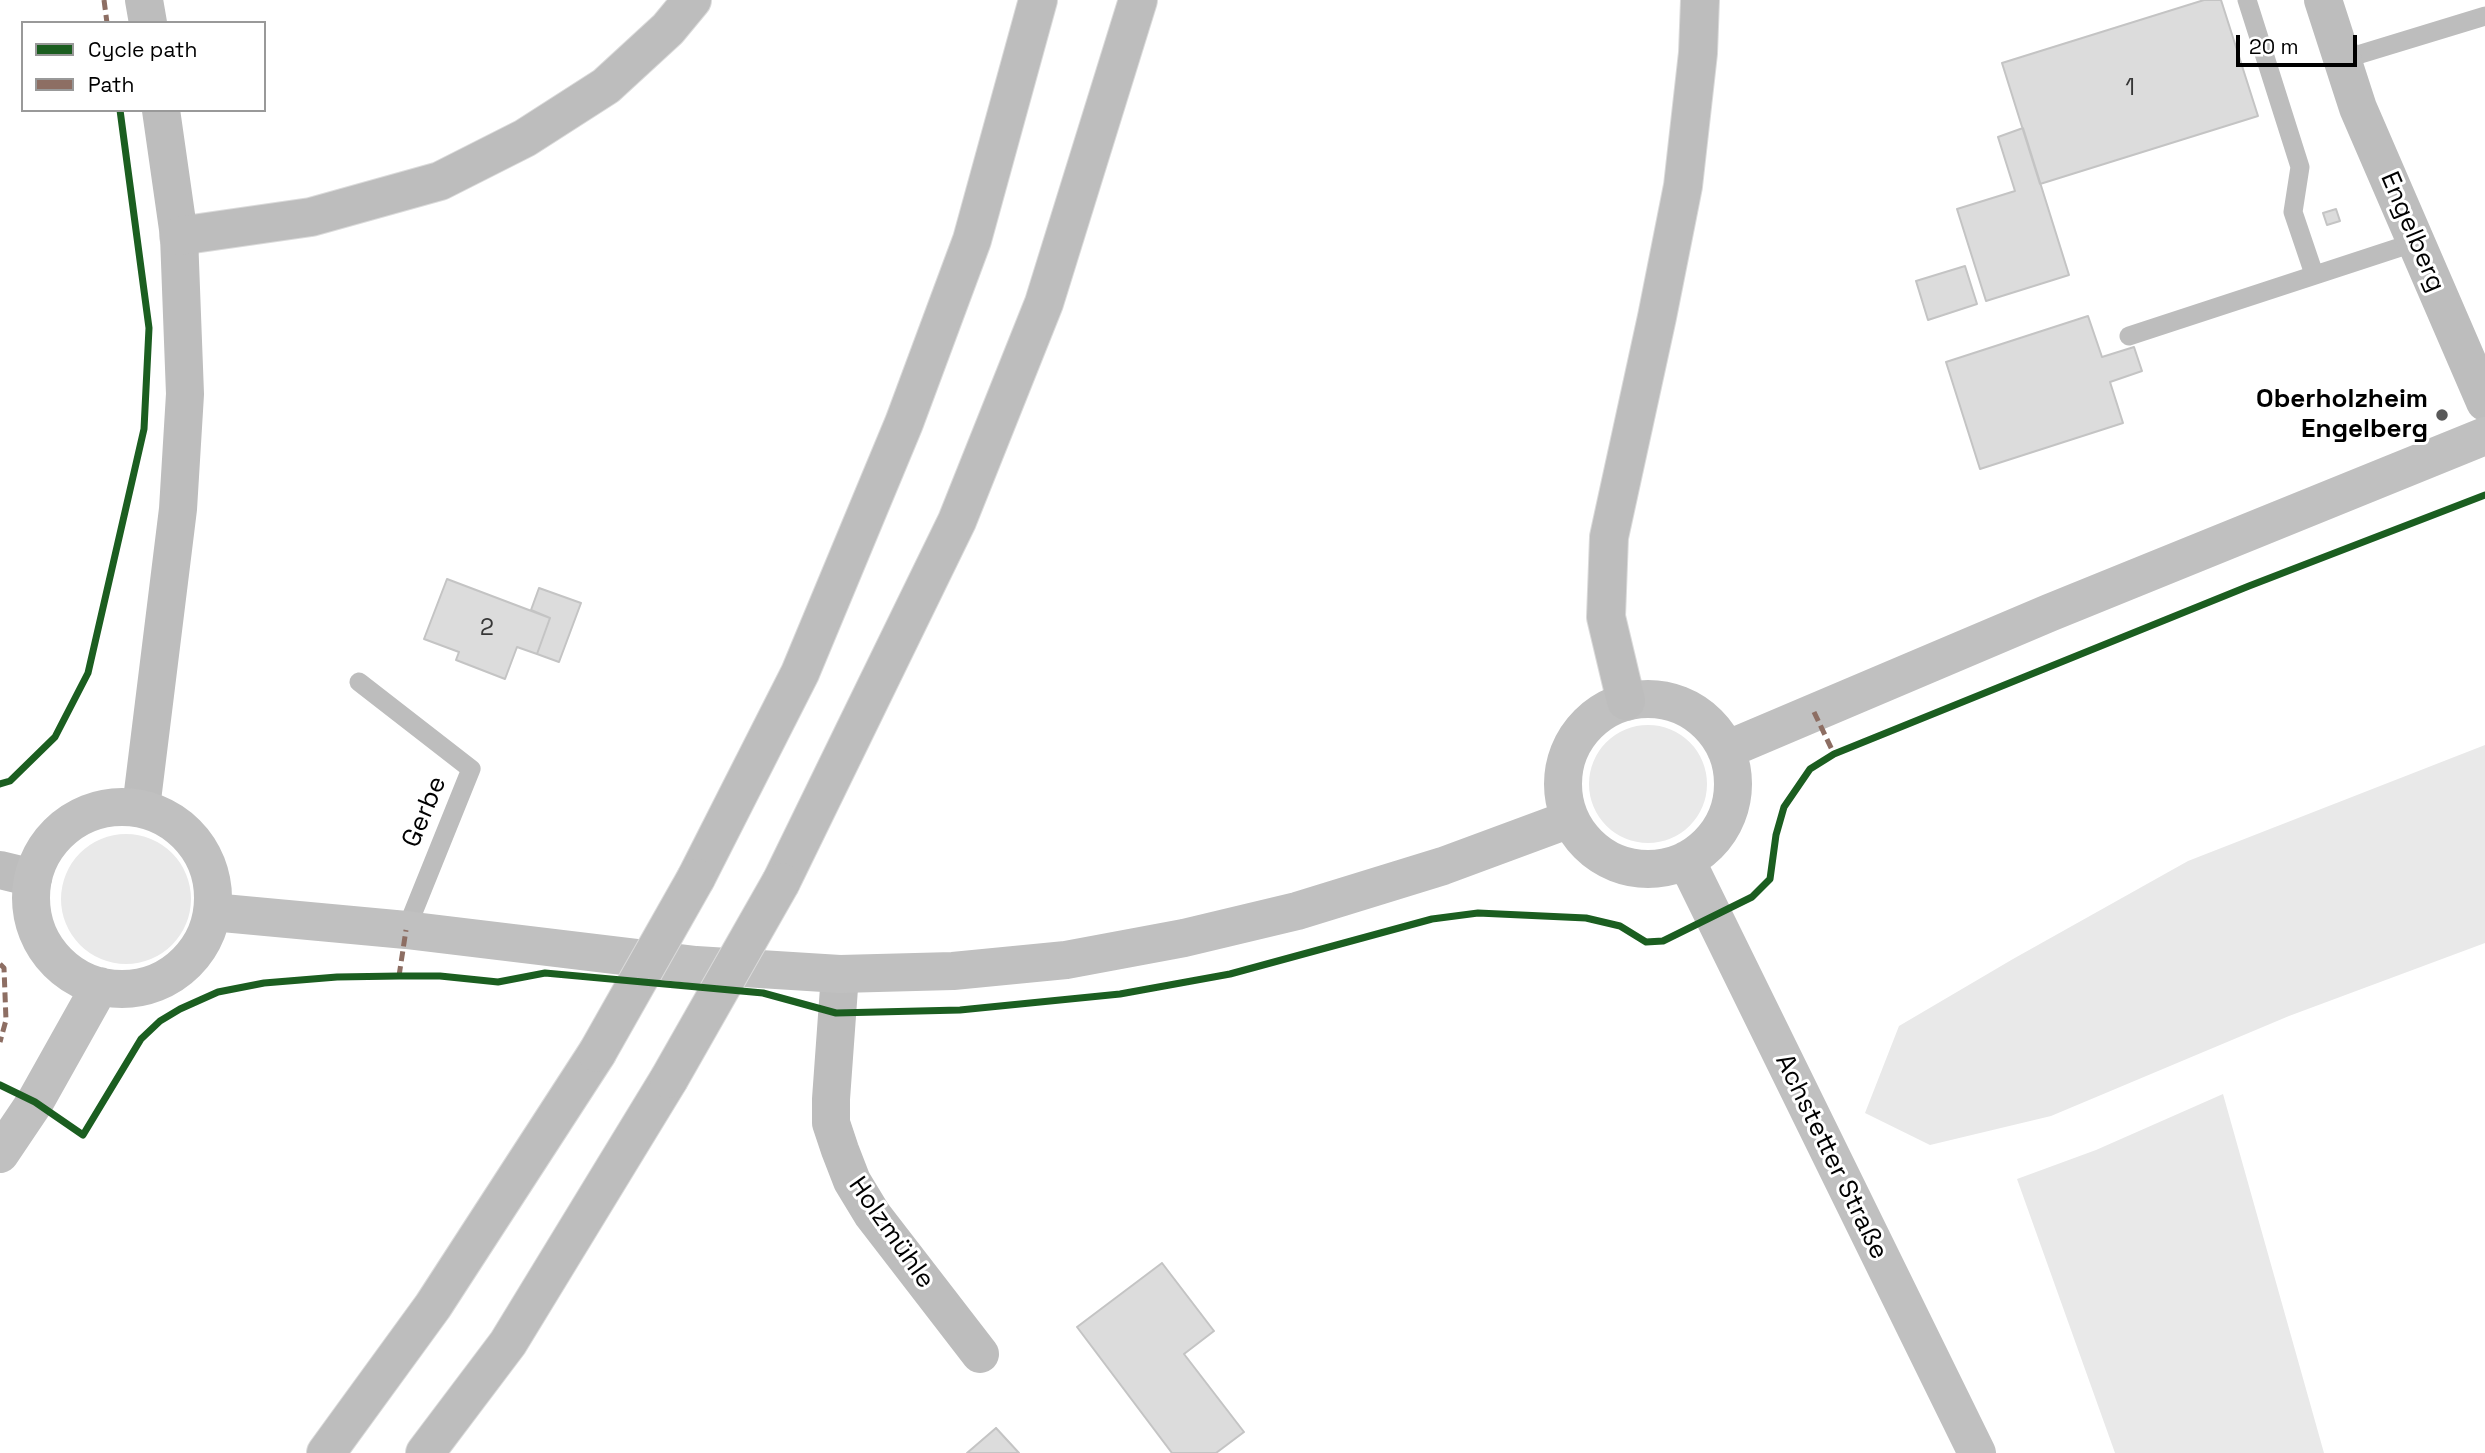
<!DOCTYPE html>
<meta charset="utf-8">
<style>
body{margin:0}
#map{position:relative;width:2485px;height:1453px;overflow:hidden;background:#fff;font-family:"Space Grotesk",sans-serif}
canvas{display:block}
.legend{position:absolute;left:21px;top:21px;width:245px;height:91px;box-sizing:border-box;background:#fff;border:2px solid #999;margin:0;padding:9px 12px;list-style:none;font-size:21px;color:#000}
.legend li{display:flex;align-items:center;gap:14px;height:35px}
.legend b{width:35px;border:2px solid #999}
.scale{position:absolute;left:2236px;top:35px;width:121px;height:32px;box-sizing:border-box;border:4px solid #000;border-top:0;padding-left:9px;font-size:21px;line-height:24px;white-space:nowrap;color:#000;-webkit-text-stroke:5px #fff;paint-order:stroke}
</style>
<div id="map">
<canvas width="2485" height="1453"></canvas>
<ul class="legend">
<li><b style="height:9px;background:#1b5e20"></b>Cycle path</li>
<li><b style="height:9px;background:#8d6e63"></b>Path</li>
</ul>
<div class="scale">20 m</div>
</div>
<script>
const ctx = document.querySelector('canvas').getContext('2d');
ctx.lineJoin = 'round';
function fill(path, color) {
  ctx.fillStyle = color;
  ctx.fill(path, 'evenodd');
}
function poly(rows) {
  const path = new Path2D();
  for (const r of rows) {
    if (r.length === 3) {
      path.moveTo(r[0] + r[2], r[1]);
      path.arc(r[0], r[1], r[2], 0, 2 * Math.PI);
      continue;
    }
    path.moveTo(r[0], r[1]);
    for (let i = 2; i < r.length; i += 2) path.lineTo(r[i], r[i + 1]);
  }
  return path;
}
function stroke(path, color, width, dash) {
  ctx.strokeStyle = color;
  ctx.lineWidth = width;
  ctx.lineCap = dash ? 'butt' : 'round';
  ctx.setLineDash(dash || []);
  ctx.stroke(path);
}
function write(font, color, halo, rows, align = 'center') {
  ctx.font = font + ' "Space Grotesk",sans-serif';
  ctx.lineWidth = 6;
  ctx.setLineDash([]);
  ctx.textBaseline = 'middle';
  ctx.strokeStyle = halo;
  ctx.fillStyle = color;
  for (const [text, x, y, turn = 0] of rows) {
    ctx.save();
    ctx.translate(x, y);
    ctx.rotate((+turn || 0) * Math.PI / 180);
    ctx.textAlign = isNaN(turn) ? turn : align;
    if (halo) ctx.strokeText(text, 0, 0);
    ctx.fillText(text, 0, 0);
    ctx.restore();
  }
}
fill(poly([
 [1648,784,59],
 [2485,745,2485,943,2289,1016,2051,1116,1930,1145,1865,1113,1899,1026,2013,959,2188,861],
 [126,899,65],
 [2223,1094,2324,1453,2115,1453,2017,1179,2096,1150]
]), '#e9e9e9');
const building = poly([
 [2204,0,2221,0,2258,116,2040,184,2002,63,2204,0],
 [2023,128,2069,275,1986,301,1957,209,2015,191,1998,137,2023,128],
 [2336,209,2340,221,2327,225,2323,213,2336,209],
 [1965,266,1977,304,1928,320,1916,281,1965,266],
 [2088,316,2102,357,2134,347,2142,371,2110,382,2123,423,1980,469,1946,362,2088,316],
 [447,579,550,618,537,654,517,647,505,679,456,660,459,652,424,639,447,579],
 [539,588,581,603,559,662,537,654,550,618,531,610,539,588],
 [1162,1263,1214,1331,1184,1354,1244,1432,1216,1453,1172,1453,1077,1327,1162,1263],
 [996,1428,1019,1453,967,1453,996,1428]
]);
fill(building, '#dcdcdc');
stroke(building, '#c4c4c4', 2);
const trunk = poly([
 [179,236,311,217,440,181,525,138,606,86,668,29,692,0],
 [1626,701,1606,617,1609,537,1657,317,1683,186,1698,53,1700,0],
 [696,878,800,673,904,423,972,240,1038,0],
 [781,882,957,521,1044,303,1138,0],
 [326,1453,433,1306,597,1053],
 [425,1453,508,1343,669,1079]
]);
stroke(trunk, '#dbdbdb', 40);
stroke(poly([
 [2247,0,2300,167,2293,212,2314,274],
 [2341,60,2485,16],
 [2129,336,2416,242],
 [359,682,471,769,406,930]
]), '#bdbdbd', 19);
stroke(poly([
 [2323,0,2358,108,2485,402],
 [840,974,831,1099,831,1123,840,1150,852,1181,872,1214,980,1354]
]), '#bdbdbd', 38);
stroke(poly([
 [144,0,148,23],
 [141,808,178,509,185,394,179,236,161,110],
 [0,870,33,878]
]), '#bdbdbd', 38);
stroke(poly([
 [1648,784,85],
 [1726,750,2049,613,2485,436],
 [122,898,91],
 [1686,860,1977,1453],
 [212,912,406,930,696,965,840,974,953,971,1066,960,1184,938,1297,911,1443,866,1570,819],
 [0,1154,35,1102,100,986]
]), '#c0c0c0', 38);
stroke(trunk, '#bdbdbd', 38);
const trunkBridge = poly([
 [597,1053,696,878],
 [669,1079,781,882]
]);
stroke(trunkBridge, '#dbdbdb', 40, []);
stroke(trunkBridge, '#bdbdbd', 38);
stroke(poly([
 [104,0,107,23],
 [1814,712,1834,754],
 [0,964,4,968,6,1020,0,1042],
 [399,976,406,930]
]), '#8d6e63', 5, [10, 5]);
stroke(poly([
 [0,784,10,781,55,737,88,673,144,429,149,328,120,110],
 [0,1085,35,1102,83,1135,141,1039,160,1021,180,1009,218,992,264,983,337,977,399,976,440,976,498,982,545,973,763,993,836,1013,960,1010,1120,994,1230,974,1432,919,1478,913,1586,918,1620,926,1646,942,1663,941,1752,897,1770,879,1776,835,1784,807,1810,769,1834,754,2249,586,2485,495]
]), '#1b5e20', 7);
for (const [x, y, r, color] of [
 [2442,415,7,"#595959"]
]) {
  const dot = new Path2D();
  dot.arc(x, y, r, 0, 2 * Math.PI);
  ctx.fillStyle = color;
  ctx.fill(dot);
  stroke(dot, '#fff', 2.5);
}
write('23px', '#373737', null, [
 ["1",2130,89],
 ["2",487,629]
]);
write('26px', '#000', '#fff', [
 ["Engelberg",2412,232,67],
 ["Gerbe",425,812,-67],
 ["Achstetter Straße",1831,1157,64],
 ["Holzmühle",891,1233,55]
]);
write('bold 26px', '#000', '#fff', [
 ["Oberholzheim",2428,400],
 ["Engelberg",2428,430]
], 'right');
</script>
